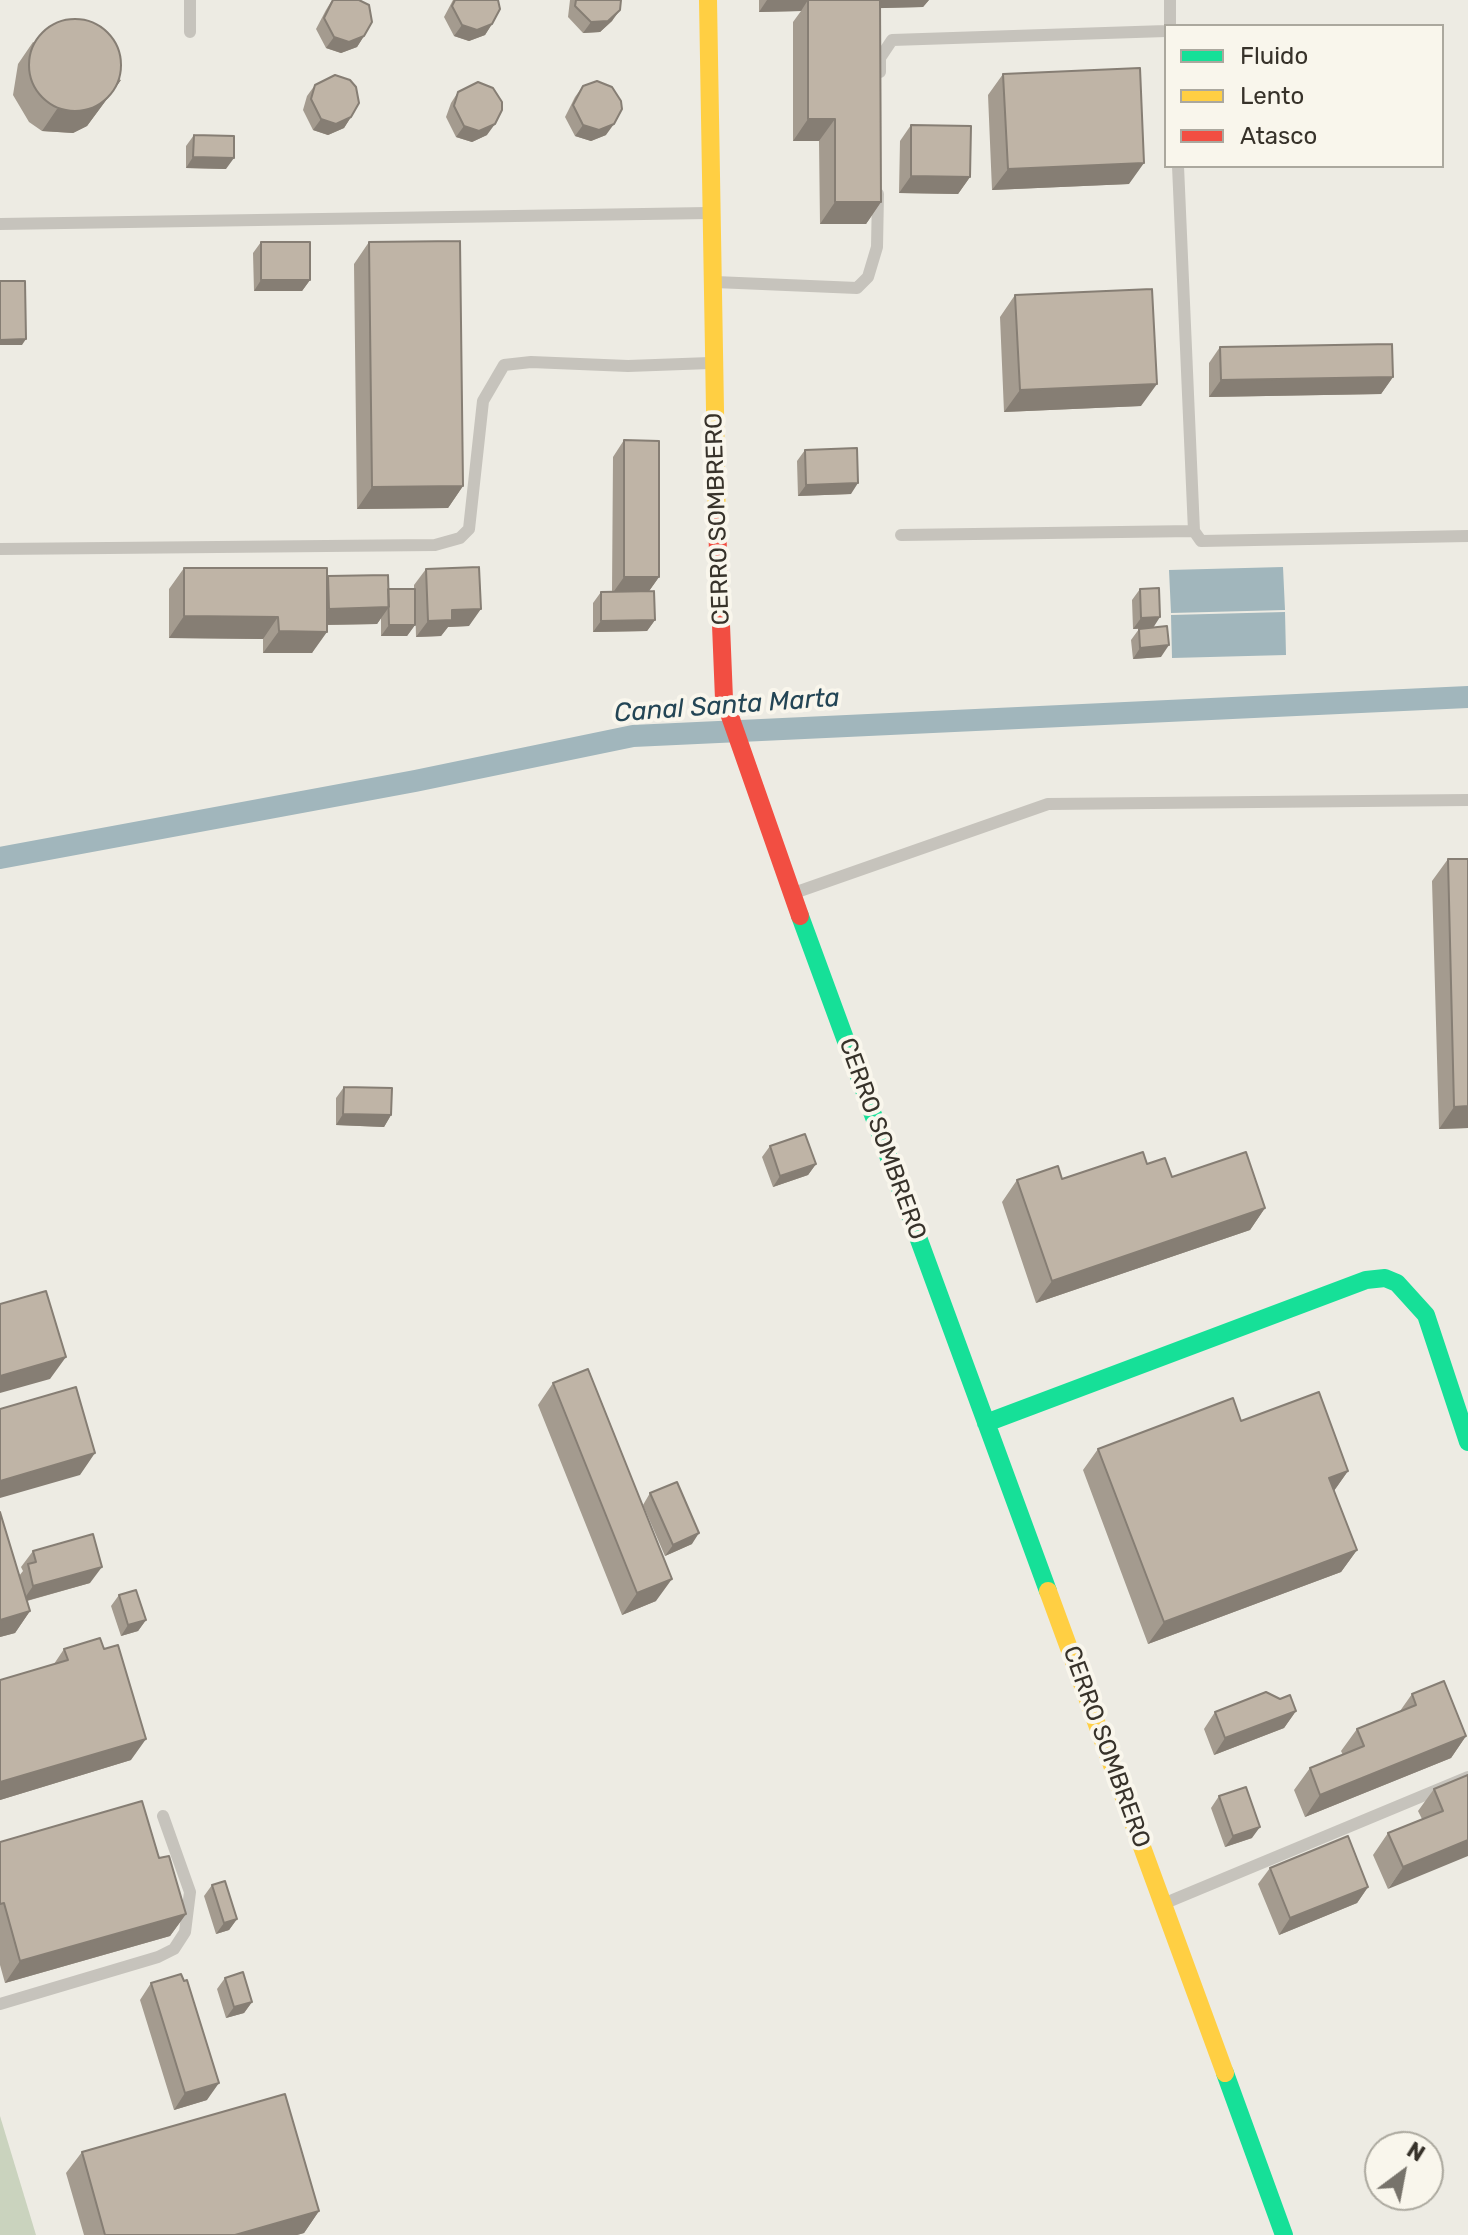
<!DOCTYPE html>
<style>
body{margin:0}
#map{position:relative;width:1468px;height:2235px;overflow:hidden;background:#edebe3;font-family:Rubik,sans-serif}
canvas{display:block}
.legend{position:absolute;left:1164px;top:24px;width:280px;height:144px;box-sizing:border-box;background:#f9f6ec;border:2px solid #aba89e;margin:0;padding:10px 14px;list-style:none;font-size:24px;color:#37322a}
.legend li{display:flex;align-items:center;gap:16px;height:40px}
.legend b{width:40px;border:2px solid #aba89e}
.north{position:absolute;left:1364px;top:2131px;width:80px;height:80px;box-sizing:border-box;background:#f9f6ec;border:2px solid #aba89e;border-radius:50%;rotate:32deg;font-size:22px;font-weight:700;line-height:32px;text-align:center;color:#37322a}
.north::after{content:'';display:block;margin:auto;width:28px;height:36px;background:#77736b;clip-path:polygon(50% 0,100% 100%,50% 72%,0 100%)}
</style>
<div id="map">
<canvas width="1468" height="2235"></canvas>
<ul class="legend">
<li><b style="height:10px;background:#16e098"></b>Fluido</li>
<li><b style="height:10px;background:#ffcf43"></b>Lento</li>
<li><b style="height:10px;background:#f24e42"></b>Atasco</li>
</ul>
<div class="north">N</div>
</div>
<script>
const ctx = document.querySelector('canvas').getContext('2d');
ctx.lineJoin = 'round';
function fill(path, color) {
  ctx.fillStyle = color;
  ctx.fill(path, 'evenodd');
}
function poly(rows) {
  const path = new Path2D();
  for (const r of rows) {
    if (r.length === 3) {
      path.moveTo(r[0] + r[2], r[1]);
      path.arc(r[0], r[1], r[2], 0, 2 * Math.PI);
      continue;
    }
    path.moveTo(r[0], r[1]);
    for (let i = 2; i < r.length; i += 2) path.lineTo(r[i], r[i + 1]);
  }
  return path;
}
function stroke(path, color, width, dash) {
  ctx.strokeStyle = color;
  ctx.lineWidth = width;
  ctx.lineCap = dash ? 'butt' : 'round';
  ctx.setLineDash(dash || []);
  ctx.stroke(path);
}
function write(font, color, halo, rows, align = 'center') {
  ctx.font = font + ' Rubik,sans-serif';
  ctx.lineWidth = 8;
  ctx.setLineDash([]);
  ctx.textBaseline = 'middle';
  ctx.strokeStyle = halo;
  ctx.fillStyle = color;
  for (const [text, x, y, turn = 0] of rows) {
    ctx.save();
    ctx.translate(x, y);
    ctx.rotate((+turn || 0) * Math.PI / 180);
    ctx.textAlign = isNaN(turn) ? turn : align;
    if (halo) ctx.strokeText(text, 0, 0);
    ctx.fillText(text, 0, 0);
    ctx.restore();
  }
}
fill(poly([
 [0,2116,36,2235,0,2235]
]), '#cad3be');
fill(poly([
 [1283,567,1285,610,1171,613,1169,570],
 [1285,612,1286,655,1172,658,1171,615]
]), '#a1b6bc');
stroke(poly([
 [0,858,415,781,633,736,1468,697]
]), '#a1b6bc', 22);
stroke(poly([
 [190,0,190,32],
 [1170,0,1170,26],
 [880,72,880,58,892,40,1166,31],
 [1178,166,1194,531,1201,541,1468,536],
 [0,224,708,213],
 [715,282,857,288,868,277,877,247,878,194],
 [901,535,1194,531],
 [0,549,435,545,460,538,469,529,483,401,504,365,531,362,628,366,710,363],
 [794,893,1048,804,1468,800],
 [1163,1904,1468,1777],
 [0,2004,158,1957,174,1949,185,1932,190,1892,163,1816]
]), '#c6c3bc', 12);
stroke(poly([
 [800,916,1048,1591],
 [986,1423,1366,1280,1385,1278,1397,1283,1426,1315,1468,1442],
 [1225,2073,1284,2235]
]), '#16e098', 18);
stroke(poly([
 [708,0,717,526],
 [1048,1591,1225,2073]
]), '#ffcf43', 18);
stroke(poly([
 [717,526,724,699,800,916]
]), '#f24e42', 18);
fill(poly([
 [332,0,364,36,357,47,341,53,326,48,316,29,326,10],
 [453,0,498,0,492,24,485,35,469,41,454,36,444,17],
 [570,0,621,0,612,21,600,32,583,33,568,17],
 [759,0,929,0,923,7,880,8,881,202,866,224,820,224,819,141,793,141,793,22,801,11,759,12],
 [33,42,121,80,87,126,73,133,42,131,29,122,13,95,18,64],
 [1003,74,1129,184,992,190,988,95],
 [315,85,351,117,344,128,328,135,313,130,303,110,307,96],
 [583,86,606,135,591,141,575,136,565,117,575,97],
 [458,92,487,135,472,142,456,137,446,117,451,103],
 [911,125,970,177,958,194,899,193,900,141],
 [194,135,226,169,186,168,186,146],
 [261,242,310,280,302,291,254,291,253,253],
 [369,242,463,486,448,508,357,509,354,264],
 [1015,295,1141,406,1004,412,1000,317],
 [1220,347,1393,377,1381,394,1209,397,1209,363],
 [624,440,659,577,649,591,655,620,647,631,593,632,593,603,601,592,612,592,613,457],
 [805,450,851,494,798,496,797,461],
 [184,568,327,578,328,576,388,590,414,589,414,585,426,569,469,626,448,627,441,636,416,637,415,597,415,625,407,636,381,636,381,618,377,624,327,625,312,653,263,653,263,639,169,638,169,589],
 [1140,589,1153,627,1161,657,1133,659,1131,640,1139,629,1144,628,1133,629,1132,600],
 [1448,859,1468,859,1468,1128,1439,1129,1432,881],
 [344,1087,391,1115,384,1127,336,1125,336,1098],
 [770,1146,816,1164,808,1175,773,1187,762,1157],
 [1147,1164,1172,1177,1265,1208,1250,1230,1036,1303,1002,1202,1017,1180,1062,1179],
 [553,1383,656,1601,622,1615,538,1405],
 [1241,1421,1348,1471,1334,1491,1357,1550,1341,1572,1148,1644,1083,1470,1098,1449],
 [650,1493,692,1544,665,1556,643,1505],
 [0,1512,19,1576,23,1571,21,1567,33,1551,90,1583,27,1601,30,1611,15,1633,0,1637],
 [119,1595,146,1620,138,1631,121,1636,111,1606],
 [64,1649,131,1760,0,1800,0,1680,54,1664],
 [1412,1694,1466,1736,1451,1758,1305,1817,1294,1790,1310,1768,1343,1755,1341,1751,1357,1729,1400,1711],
 [1296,1711,1284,1728,1214,1755,1204,1729,1215,1712],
 [1468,1775,1388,1889,1373,1855,1388,1833,1422,1819,1418,1811,1434,1789],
 [1219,1796,1252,1838,1225,1847,1211,1808],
 [0,1842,159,1858,186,1914,170,1936,5,1983,0,1965],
 [1270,1868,1368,1887,1357,1903,1279,1935,1258,1884],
 [212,1885,237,1919,229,1930,216,1934,204,1896],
 [225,1978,252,2002,244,2013,226,2018,217,1989],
 [151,1983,207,2100,174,2110,140,2000],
 [82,2152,319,2211,304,2233,297,2235,84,2235,66,2173]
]), '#a49b8f');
fill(poly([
 [767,0,929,0,923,7,808,10,808,0,801,11,759,12],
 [620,10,612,21,600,32,583,33,591,22],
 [492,24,485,35,469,41,454,36,462,25],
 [364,36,357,47,341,53,326,48,334,37],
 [121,80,87,126,73,133,42,131,57,109],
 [351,117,344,128,328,135,313,130,321,119],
 [808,119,835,119,819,141,793,141],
 [495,124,487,135,472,142,456,137,464,126],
 [614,124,606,135,591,141,575,136,583,125],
 [193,157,234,158,226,169,186,168],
 [1144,163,1129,184,992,190,1008,169],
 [911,176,970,177,958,194,899,193],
 [835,202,881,202,866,224,820,224],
 [261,280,310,280,302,291,254,291],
 [26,339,22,345,0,345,0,340],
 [1393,377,1381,394,1209,397,1221,380],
 [1157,384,1141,406,1004,412,1020,390],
 [858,483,851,494,798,496,806,485],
 [463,486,448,508,357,509,372,487],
 [624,577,659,577,647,594,612,594],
 [389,607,377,624,318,625,329,609],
 [481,609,469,626,448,627,441,636,416,637,428,621,452,610],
 [184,616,278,617,263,639,169,638],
 [1160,617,1153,628,1133,629,1141,618],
 [655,620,647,631,593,632,601,621],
 [389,625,415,625,407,636,381,636],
 [279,631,327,632,312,653,263,653],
 [1169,645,1161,657,1133,659,1140,648],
 [1468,1106,1468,1128,1439,1129,1454,1107],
 [343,1114,391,1115,384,1127,336,1125],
 [816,1164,808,1175,773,1187,780,1176],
 [1265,1208,1250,1230,1036,1303,1052,1281],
 [66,1357,50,1379,0,1393,0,1376],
 [95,1453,80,1475,0,1498,0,1481],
 [1348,1471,1333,1492,1329,1478],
 [699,1533,692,1544,665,1556,673,1545],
 [1357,1550,1341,1572,1148,1644,1164,1622],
 [102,1567,90,1583,22,1602,33,1586],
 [672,1579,656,1601,622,1615,637,1593],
 [30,1611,15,1633,0,1637,0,1620],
 [146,1620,138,1631,121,1636,128,1625],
 [1296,1711,1284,1728,1214,1755,1225,1738],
 [1466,1736,1451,1758,1305,1817,1320,1795],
 [146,1739,131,1760,0,1800,0,1782],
 [1260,1827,1252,1838,1225,1847,1233,1836],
 [1468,1840,1468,1856,1388,1889,1403,1867],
 [1368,1887,1357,1903,1279,1935,1290,1918],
 [186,1914,170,1936,5,1983,20,1961],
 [237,1919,229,1930,216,1934,224,1923],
 [252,2002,244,2013,226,2018,234,2007],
 [219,2083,207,2100,174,2110,185,2093],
 [319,2211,304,2233,297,2235,235,2235]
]), '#867e74');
const building = poly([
 [333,0,359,0,369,5,372,22,364,36,349,42,334,37,324,18,333,0],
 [455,0,498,0,500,9,492,24,477,30,462,25,452,6,455,0],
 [576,0,621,0,620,10,608,21,591,22,575,6,576,0],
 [808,0,880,0,881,202,835,202,835,119,808,119,808,0],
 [75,65,46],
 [1140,68,1144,163,1008,169,1003,74,1140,68],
 [335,75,350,80,356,87,359,103,351,117,336,124,321,119,311,99,315,85,335,75],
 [597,81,612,87,621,101,622,109,614,124,599,130,583,125,573,105,583,86,597,81],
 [478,82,493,88,502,102,502,110,495,124,479,131,464,126,454,106,458,92,478,82],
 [911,125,971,126,970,177,911,176,911,125],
 [194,135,234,136,234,158,193,157,194,135],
 [460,241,463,486,372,487,369,242,460,241],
 [261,242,310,242,310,280,261,280,261,242],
 [0,281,25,281,26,339,0,340,0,281],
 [1152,289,1157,384,1020,390,1015,295,1152,289],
 [1392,344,1393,377,1221,380,1220,347,1392,344],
 [624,440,659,441,659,577,624,577,624,440],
 [857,448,858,483,806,485,805,450,857,448],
 [479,567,481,609,452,610,452,620,428,621,426,569,479,567],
 [184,568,327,568,327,632,279,631,278,617,184,616,184,568],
 [388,575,389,607,329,609,328,576,388,575],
 [1159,588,1160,617,1141,618,1140,589,1159,588],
 [388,589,415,589,415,625,389,625,388,589],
 [654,591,655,620,601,621,601,592,654,591],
 [1167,626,1169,645,1140,648,1139,629,1167,626],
 [1448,859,1468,859,1468,1106,1454,1107,1448,859],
 [344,1087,392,1088,391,1115,343,1114,344,1087],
 [805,1134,816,1164,780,1176,770,1146,805,1134],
 [1143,1152,1147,1164,1165,1158,1172,1177,1246,1152,1265,1208,1052,1281,1017,1180,1058,1166,1062,1179,1143,1152],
 [46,1291,66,1357,0,1376,0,1304,46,1291],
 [588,1369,672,1579,637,1593,553,1383,588,1369],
 [76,1387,95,1453,0,1481,0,1409,76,1387],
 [1319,1392,1348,1471,1329,1478,1357,1550,1164,1622,1098,1449,1233,1398,1241,1421,1319,1392],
 [677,1482,699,1533,673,1545,650,1493,677,1482],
 [0,1512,30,1611,0,1620,0,1512],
 [93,1534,102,1567,33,1586,28,1564,36,1562,33,1551,93,1534],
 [136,1590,146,1620,128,1625,119,1595,136,1590],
 [100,1638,104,1649,118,1645,146,1739,0,1782,0,1680,68,1660,64,1649,100,1638],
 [1444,1681,1466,1736,1320,1795,1310,1768,1364,1746,1357,1729,1416,1705,1412,1694,1444,1681],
 [1266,1692,1280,1699,1290,1695,1296,1711,1225,1738,1215,1712,1266,1692],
 [1468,1775,1468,1840,1403,1867,1388,1833,1443,1811,1434,1789,1468,1775],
 [1246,1787,1260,1827,1233,1836,1219,1796,1246,1787],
 [142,1801,159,1858,169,1856,186,1914,20,1961,4,1903,0,1904,0,1842,142,1801],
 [1348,1836,1368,1887,1290,1918,1270,1868,1348,1836],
 [225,1881,237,1919,224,1923,212,1885,225,1881],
 [243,1972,252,2002,234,2007,225,1978,243,1972],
 [181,1974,184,1981,187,1980,219,2083,185,2093,151,1983,181,1974],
 [285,2094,319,2211,235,2235,105,2235,82,2152,285,2094]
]);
fill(building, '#bfb4a6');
stroke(building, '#867e74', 2);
write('24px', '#37322a', '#f9f6ec', [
 ["CERRO SOMBRERO",718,519,-92],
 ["CERRO SOMBRERO",882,1139,70],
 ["CERRO SOMBRERO",1106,1747,70]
]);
write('italic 26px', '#234555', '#f9f6ec', [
 ["Canal Santa Marta",727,706,-4]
]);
</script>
